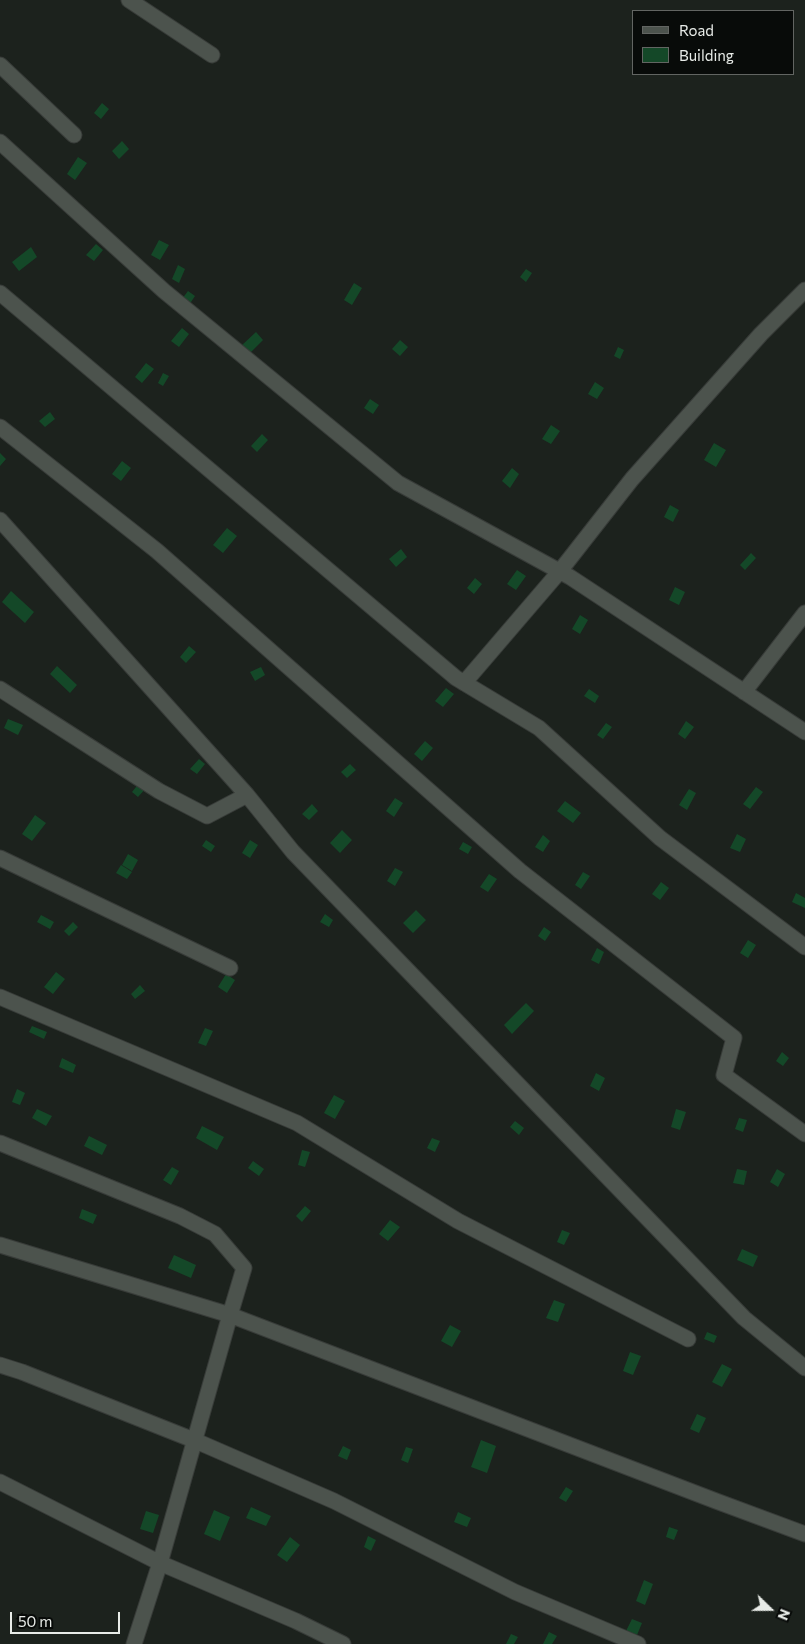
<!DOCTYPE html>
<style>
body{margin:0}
#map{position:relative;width:805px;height:1644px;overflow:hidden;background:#1c221d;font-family:Commissioner,sans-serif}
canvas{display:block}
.legend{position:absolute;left:632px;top:10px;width:162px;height:65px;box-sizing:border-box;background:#080b09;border:1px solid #626562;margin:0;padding:6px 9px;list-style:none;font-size:15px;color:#e8ece8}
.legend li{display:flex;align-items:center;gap:10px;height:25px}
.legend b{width:25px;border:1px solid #626562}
.north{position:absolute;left:745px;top:1584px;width:50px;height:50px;-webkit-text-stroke:4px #080b09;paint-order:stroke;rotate:112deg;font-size:14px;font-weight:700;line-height:20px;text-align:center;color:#e8ece8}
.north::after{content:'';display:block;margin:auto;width:18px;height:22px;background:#e8ece8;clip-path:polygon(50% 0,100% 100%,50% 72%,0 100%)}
.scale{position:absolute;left:10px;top:1612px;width:110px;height:22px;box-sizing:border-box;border:2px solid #e8ece8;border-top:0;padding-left:6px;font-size:15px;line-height:18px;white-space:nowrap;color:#e8ece8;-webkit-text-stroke:4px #080b09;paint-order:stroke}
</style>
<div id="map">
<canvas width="805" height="1644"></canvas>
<ul class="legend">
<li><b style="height:6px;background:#4c534d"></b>Road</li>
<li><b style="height:14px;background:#144828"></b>Building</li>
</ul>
<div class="north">N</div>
<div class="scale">50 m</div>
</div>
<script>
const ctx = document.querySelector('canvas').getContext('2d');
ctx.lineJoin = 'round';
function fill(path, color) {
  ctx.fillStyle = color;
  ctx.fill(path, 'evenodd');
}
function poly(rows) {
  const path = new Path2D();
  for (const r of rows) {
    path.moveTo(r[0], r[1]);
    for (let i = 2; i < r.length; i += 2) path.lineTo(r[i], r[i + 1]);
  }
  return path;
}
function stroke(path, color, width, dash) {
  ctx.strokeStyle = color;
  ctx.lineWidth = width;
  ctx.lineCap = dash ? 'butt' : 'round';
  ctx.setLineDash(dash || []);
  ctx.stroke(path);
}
fill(poly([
 [102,103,109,109,101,119,94,113],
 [122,141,129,149,119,159,112,151],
 [78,157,87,163,75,180,67,174],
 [159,240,169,245,160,260,151,255],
 [96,244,103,250,94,261,86,255],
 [31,247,37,257,19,271,12,262],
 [178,265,185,269,179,283,172,279],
 [526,269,532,273,526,282,520,277],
 [354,283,362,288,352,305,344,300],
 [188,291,195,296,189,305,182,299],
 [182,328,189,334,179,347,171,341],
 [256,332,263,340,249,354,241,346],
 [400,340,408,347,400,356,392,349],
 [618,347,624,350,620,359,614,356],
 [146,363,154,369,142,383,135,377],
 [163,373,169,376,163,386,158,383],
 [595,382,604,388,597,399,588,394],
 [370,399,379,405,373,414,364,408],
 [50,412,55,419,45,427,39,421],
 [551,425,560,431,551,444,542,439],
 [262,434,268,440,257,452,251,446],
 [714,443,726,450,716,467,704,460],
 [0,453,6,459,0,466],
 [122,461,131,468,121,481,112,474],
 [512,468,519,474,510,488,502,481],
 [670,505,679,510,673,522,664,517],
 [227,528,237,536,223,553,213,545],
 [401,549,407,557,396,567,389,559],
 [751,553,756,558,745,570,740,565],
 [517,570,526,576,516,590,507,584],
 [475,578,482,584,474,594,467,588],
 [675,587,685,592,679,605,669,600],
 [11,591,34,612,25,623,2,602],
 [580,615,588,620,580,634,572,629],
 [189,646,196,652,186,663,180,657],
 [57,666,77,685,70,693,50,674],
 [261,667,265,675,255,681,250,672],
 [446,688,454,694,443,707,435,701],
 [589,689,599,696,595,703,584,696],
 [8,719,23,725,18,735,4,728],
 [686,721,694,727,685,739,678,734],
 [606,723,612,727,603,739,597,735],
 [425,741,433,748,422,761,414,754],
 [199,759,205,764,197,774,190,769],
 [350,764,356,770,347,778,341,772],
 [140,782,147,787,138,797,132,792],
 [756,787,763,792,750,809,743,804],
 [689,789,696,793,687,810,679,805],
 [395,798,403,803,394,817,386,811],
 [565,801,581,813,573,823,557,811],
 [312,804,318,811,309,820,302,814],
 [35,815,46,823,32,841,22,834],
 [342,830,352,840,340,853,330,843],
 [737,834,746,839,740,852,730,848],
 [543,835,550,841,543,852,535,847],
 [206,840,215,846,211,852,202,846],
 [250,840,258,845,250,858,242,853],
 [463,842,472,847,468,854,459,849],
 [128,854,138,860,132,871,122,865],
 [121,865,132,872,127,879,116,873],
 [395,868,403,872,395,886,387,881],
 [583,872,590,876,581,889,575,885],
 [489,874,497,879,488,892,480,887],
 [661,882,669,888,660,900,652,894],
 [796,893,805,898,805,908,792,902],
 [416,910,426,920,413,933,403,923],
 [325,914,333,920,329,927,320,922],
 [41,915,54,922,50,929,37,922],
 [73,922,78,927,69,936,64,931],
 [544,927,551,932,545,941,538,936],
 [748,940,756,945,748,958,740,953],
 [597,948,604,952,599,964,591,960],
 [56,972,65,979,53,994,44,987],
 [226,974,235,980,227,993,218,987],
 [140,985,145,991,135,999,131,994],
 [526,1003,534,1011,512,1034,504,1025],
 [32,1026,47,1032,44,1039,29,1032],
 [205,1028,213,1031,206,1046,198,1043],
 [782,1052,789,1058,783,1066,776,1061],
 [62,1058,76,1065,73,1073,59,1067],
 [596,1073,605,1078,599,1091,590,1086],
 [17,1089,25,1093,20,1105,12,1102],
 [334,1095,345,1101,335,1119,324,1113],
 [37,1109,52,1116,46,1126,32,1118],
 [676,1109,686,1112,680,1130,671,1127],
 [739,1118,747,1120,743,1132,735,1129],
 [515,1121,524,1128,519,1135,510,1127],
 [202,1126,224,1137,217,1150,196,1138],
 [89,1136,107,1145,102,1155,84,1146],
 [432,1138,440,1141,435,1152,427,1148],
 [302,1150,310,1152,305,1167,298,1165],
 [253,1161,264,1169,259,1176,248,1168],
 [172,1167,179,1171,171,1185,163,1180],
 [737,1169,747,1171,744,1185,733,1183],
 [777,1169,785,1174,778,1187,770,1182],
 [305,1206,311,1211,302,1222,296,1216],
 [82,1209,97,1215,93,1224,79,1218],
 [390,1220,400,1227,388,1241,379,1234],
 [562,1230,570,1233,564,1245,557,1242],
 [742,1249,758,1256,753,1267,737,1260],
 [174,1255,196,1265,191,1278,168,1268],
 [554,1300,565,1304,558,1322,546,1318],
 [450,1325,461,1331,452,1347,441,1341],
 [707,1332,717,1336,714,1343,704,1339],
 [630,1352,641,1356,633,1375,623,1371],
 [722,1364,732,1369,722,1387,712,1382],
 [697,1414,706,1418,699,1433,690,1429],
 [481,1440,496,1446,487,1473,471,1467],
 [343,1446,351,1450,347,1460,338,1456],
 [406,1447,413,1449,408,1463,401,1460],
 [566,1487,573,1491,566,1502,559,1498],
 [251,1507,271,1516,266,1526,246,1518],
 [214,1510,230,1517,220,1541,204,1534],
 [146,1511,159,1515,153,1533,140,1529],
 [458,1512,471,1518,467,1527,454,1522],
 [669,1527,678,1530,674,1540,666,1537],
 [368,1536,376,1540,371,1551,364,1547],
 [290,1537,300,1545,287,1562,277,1555],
 [644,1580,653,1584,645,1605,636,1601],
 [632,1619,642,1623,637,1635,626,1631],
 [549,1632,557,1636,552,1644,543,1644],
 [511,1634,518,1637,514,1644,506,1644]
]), '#144828');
const minor = poly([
 [129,0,212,55],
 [0,65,74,135],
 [0,142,164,291,398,483,570,577,805,732],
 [0,293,456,678,539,728,660,838,805,947],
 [0,427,157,551,520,871,734,1038,724,1075,805,1134],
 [0,520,247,795,293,852,744,1318,805,1368],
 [464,683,560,571,632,479,761,334,805,290],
 [0,689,159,791,207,816,247,795],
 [744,692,805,613],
 [0,858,230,968],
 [0,997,297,1123,458,1221,688,1339],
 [0,1143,180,1216,215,1234,244,1268,230,1315,160,1563,134,1644],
 [0,1245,230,1315,716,1501,805,1534],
 [0,1365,22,1372,196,1441,334,1501,515,1592,638,1644],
 [0,1482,160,1563,296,1621,343,1644]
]);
stroke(minor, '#383c39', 17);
stroke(minor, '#4c534d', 15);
</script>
